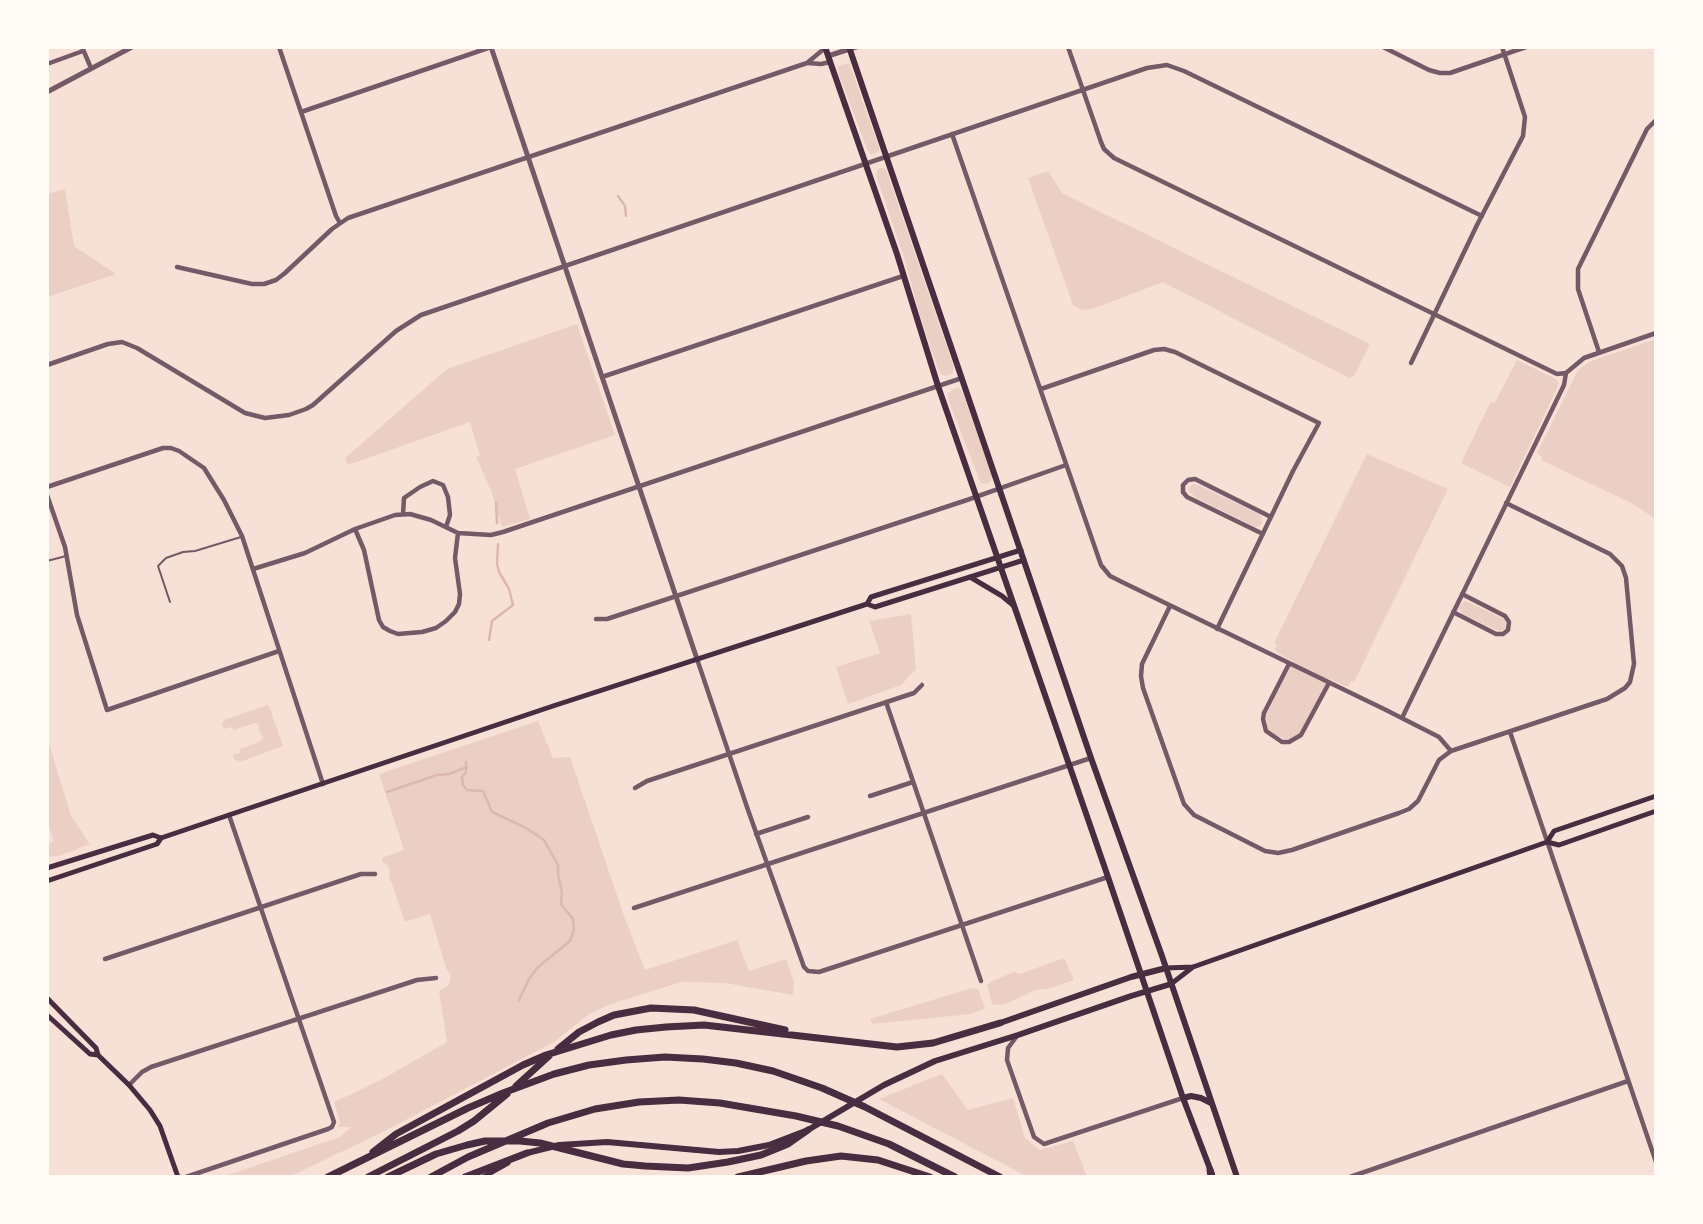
<!DOCTYPE html>
<style>
body{margin:0}
#map{position:relative;width:1703px;height:1224px;overflow:hidden;background:#f7e1d7;font-family:"Libre Baskerville",serif}
canvas{display:block}
.frame{position:absolute;inset:0;border:49px solid #fffaf5;pointer-events:none}
</style>
<div id="map">
<canvas width="1703" height="1224"></canvas>
<div class="frame"></div>
</div>
<script>
const ctx = document.querySelector('canvas').getContext('2d');
ctx.lineJoin = 'round';
function fill(path, color) {
  ctx.fillStyle = color;
  ctx.fill(path, 'evenodd');
}
function poly(rows) {
  const path = new Path2D();
  for (const r of rows) {
    path.moveTo(r[0], r[1]);
    for (let i = 2; i < r.length; i += 2) path.lineTo(r[i], r[i + 1]);
  }
  return path;
}
function stroke(path, color, width, dash) {
  ctx.strokeStyle = color;
  ctx.lineWidth = width;
  ctx.lineCap = dash ? 'butt' : 'round';
  ctx.setLineDash(dash || []);
  ctx.stroke(path);
}
fill(poly([
 [849,63,879,147,879,151,875,154,870,154,867,149,839,75,838,66],
 [880,168,885,169,887,172,954,368,953,373,948,375,944,376,939,372,920,316,905,261,876,175,877,170],
 [1048,171,1062,193,1370,344,1354,376,1349,378,1163,282,1092,309,1082,310,1073,305,1028,178],
 [65,189,74,246,116,274,47,297,47,194],
 [577,324,615,435,515,469,530,519,502,527,492,493,476,457,480,456,470,422,348,465,345,458,447,369],
 [1656,339,1656,519,1633,504,1541,460,1542,457,1537,453,1578,370,1591,361],
 [1517,360,1556,379,1559,384,1510,487,1461,463,1490,403,1495,402],
 [955,388,959,388,962,391,992,476,991,481,987,484,981,483,979,479,948,399,948,393],
 [1367,454,1448,489,1354,682,1351,681,1349,686,1346,686,1329,679,1300,734,1291,739,1284,739,1271,733,1267,726,1266,716,1293,661,1276,652,1275,649,1277,645,1274,643],
 [1193,484,1198,485,1261,515,1262,523,1258,527,1255,527,1196,498,1188,490,1189,487],
 [1464,601,1468,602,1504,619,1506,625,1505,629,1499,631,1464,615,1459,609,1460,605],
 [911,614,916,669,901,685,848,704,836,667,880,653,869,621],
 [267,705,269,706,283,746,240,762,234,759,233,755,240,753,240,749,261,741,263,737,259,730,259,725,255,723,234,730,231,727,224,729,222,725,224,720],
 [538,721,553,758,570,757,623,913,645,970,737,940,749,971,786,959,794,982,793,995,725,983,681,982,608,1005,588,1015,554,1042,377,1135,297,1173,287,1177,222,1177,340,1137,351,1127,338,1127,340,1122,334,1102,379,1081,447,1042,439,991,448,986,451,976,446,968,430,914,405,922,391,881,389,880,390,870,387,865,381,861,384,857,404,850,379,774],
 [47,737,71,816,90,844,59,856,47,857,47,845,54,841,47,822],
 [1064,958,1074,980,1048,989,1036,990,1006,1004,993,1005,987,986,990,982,1014,972,1020,974],
 [972,988,978,989,985,1008,971,1014,872,1024,870,1019],
 [942,1074,968,1110,1013,1098,1025,1138,1040,1150,1073,1141,1087,1177,1028,1177,879,1099]
]), '#ebcfc5');
stroke(poly([
 [618,196,625,206,626,216],
 [496,503,497,523],
 [489,640,492,621,513,605,509,589,499,572,497,564,498,544],
 [466,762,466,772,462,777,463,785,467,790,483,791,492,812,526,828,544,840,558,865,558,875,562,892,561,904,573,919,574,930,570,941,537,968,529,979,519,1000],
 [387,792,437,775,449,774,467,767]
]), '#dcb8b0', 2.5);
stroke(poly([
 [47,561,66,556],
 [170,602,158,566,166,558,183,552,195,551,241,537]
]), '#755966', 2);
stroke(poly([
 [82,47,91,68],
 [279,47,336,216,340,223],
 [1068,47,1101,142,1104,149,1114,158,1557,374,1566,373,1584,358,1656,333],
 [1383,47,1429,70,1440,73,1450,73,1526,47],
 [808,63,821,64,830,62],
 [47,64,83,51],
 [301,112,491,47],
 [952,134,1101,565,1110,576,1122,582,1386,710,1439,737,1451,751],
 [177,267,252,284,264,284,276,280,285,273,332,229,348,218,807,63,825,48],
 [1599,352,1578,289,1578,269,1647,129,1656,120],
 [1411,363,1477,225,1523,136,1525,117,1502,47],
 [47,365,108,344,122,342,137,348,245,413,265,418,289,415,306,409,313,405,396,331,421,315,1147,68,1167,65,1184,71,1482,216],
 [602,377,903,276],
 [1041,389,1154,350,1164,349,1175,352,1319,423,1293,471,1217,629],
 [47,487,163,448,171,448,179,451,204,468,224,500,242,536,323,784],
 [47,495,65,547,77,615,107,710,279,651],
 [403,514,404,498,420,487,433,481,443,485,448,497,450,515,446,527],
 [355,529,364,550,379,620,383,627,390,631,398,634,422,632,436,628,446,621,455,612,459,604,460,594,455,558,458,533],
 [1263,534,1187,497,1183,492,1183,485,1188,480,1195,479,1271,517],
 [253,569,305,553,355,529,395,515,410,514,431,520,458,533,491,535,503,532,962,378],
 [1170,606,1142,664,1141,676,1143,688,1184,804,1194,815,1265,851,1278,853,1292,850,1399,813,1409,809,1418,801,1439,760,1451,751,1607,699,1625,688,1630,682,1634,664,1626,578,1622,566,1610,554,1506,503],
 [1453,612,1496,634,1503,634,1508,630,1509,622,1505,616,1462,594],
 [596,619,607,619,967,500,1066,465],
 [697,659,748,810,804,967,808,971,819,972,1108,877],
 [1289,664,1264,713,1263,719,1266,731,1282,742,1289,742,1301,735,1329,683],
 [886,702,981,981],
 [1402,718,1564,385,1566,373],
 [1510,732,1656,1162],
 [635,788,647,781,914,693,922,685],
 [870,796,913,782],
 [756,834,808,817],
 [634,908,1091,758],
 [105,959,361,874,375,874],
 [1017,1036,1008,1048,1007,1060,1034,1137,1044,1144,1183,1098],
 [129,1085,142,1072,151,1067,417,980,436,978],
 [186,1177,328,1129,332,1127,334,1122,229,815],
 [1350,1177,1628,1081]
]), '#755966', 4.5);
stroke(poly([
 [491,47,697,659],
 [828,56,856,47],
 [47,92,132,47]
]), '#755966', 5);
stroke(poly([
 [970,577,1002,596,1014,606],
 [867,604,875,607,1024,560],
 [1547,842,1554,831,1656,796],
 [47,868,153,835,161,838,229,815,553,706,867,604,871,597,1021,550],
 [47,881,157,844,161,838],
 [1166,968,1193,967,1547,842,1559,845,1656,811],
 [1171,984,1193,967],
 [47,998,96,1048,98,1055,129,1085,150,1110,160,1126,178,1177],
 [47,1015,90,1054,98,1055],
 [483,1177,508,1163]
]), '#4a2c40', 5);
stroke(poly([
 [825,47,897,254,938,386,1108,877,1183,1098,1212,1174],
 [849,47,1091,758,1162,956,1237,1177],
 [1000,1023,1131,977,1166,968],
 [1183,1098,1191,1096,1201,1098,1211,1103],
 [527,1153,559,1145,607,1142,719,1152,738,1151,769,1145,808,1130,884,1085,935,1061,1018,1035,1131,996,1171,984]
]), '#4a2c40', 6);
stroke(poly([
 [558,1049,579,1032,598,1022,614,1015,651,1008,694,1010,785,1030],
 [516,1086,549,1056],
 [373,1152,396,1134,523,1065,546,1055,611,1035,636,1030,666,1027,704,1025,897,1047,933,1043,1000,1023],
 [1210,1170,1211,1177],
 [328,1177,468,1108,503,1093,554,1074,589,1065,626,1060,665,1057,703,1059,736,1063,773,1071,822,1088,865,1107,1000,1177],
 [368,1177,458,1131,474,1121,507,1094],
 [388,1177,436,1154,467,1145,485,1141,520,1141,540,1143,623,1164,645,1166,688,1168,728,1162,761,1155,788,1144,808,1130],
 [431,1177,468,1157,548,1123,595,1109,639,1102,679,1100,720,1103,796,1116,838,1126,889,1144,955,1177],
 [465,1177,527,1153],
 [738,1177,806,1161,841,1156,878,1160,930,1177]
]), '#4a2c40', 7);
</script>
